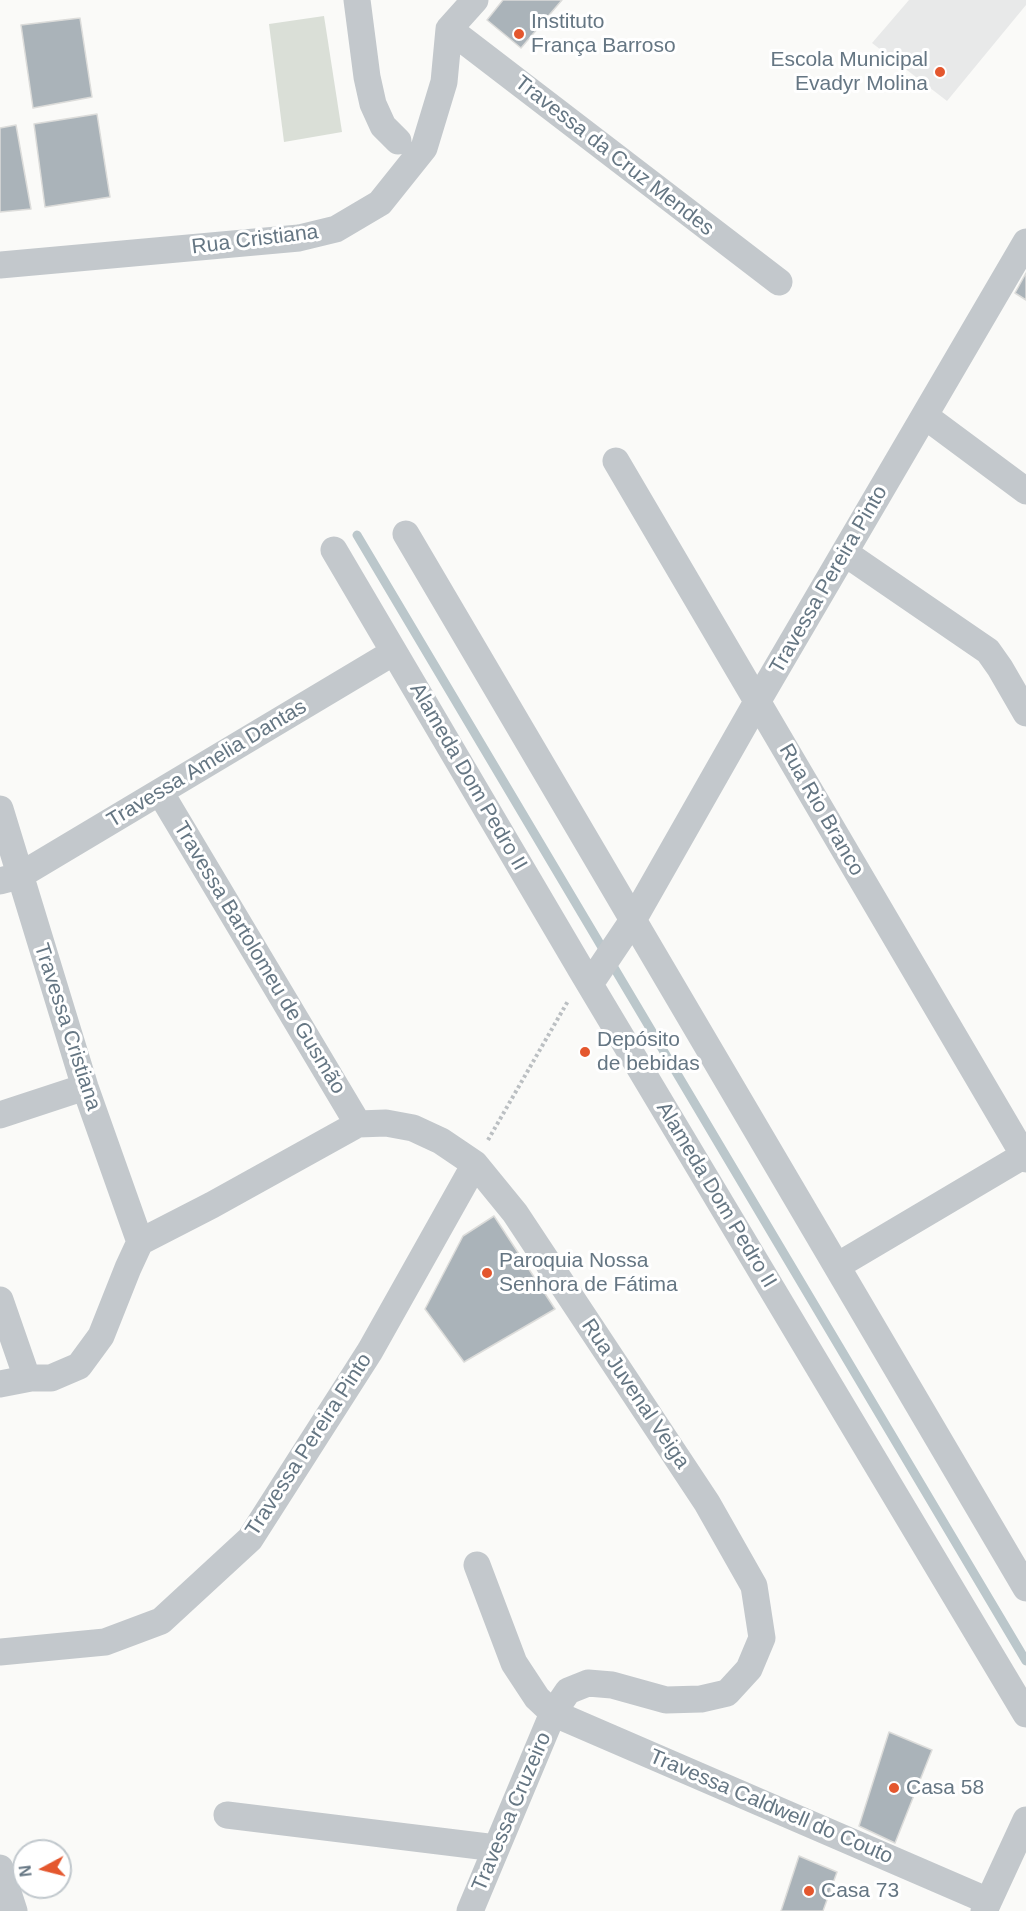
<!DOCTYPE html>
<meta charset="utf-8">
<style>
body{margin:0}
#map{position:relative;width:1026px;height:1911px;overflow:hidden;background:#fafaf8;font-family:Arial,sans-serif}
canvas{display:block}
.north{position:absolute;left:12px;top:1839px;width:60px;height:60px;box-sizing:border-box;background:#fff;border:2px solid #c1c8cd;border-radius:50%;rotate:263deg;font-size:16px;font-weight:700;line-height:24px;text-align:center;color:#657683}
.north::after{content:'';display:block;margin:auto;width:21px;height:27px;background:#e4572e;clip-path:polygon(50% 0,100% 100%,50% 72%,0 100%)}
</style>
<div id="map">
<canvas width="1026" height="1911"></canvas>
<div class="north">N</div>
</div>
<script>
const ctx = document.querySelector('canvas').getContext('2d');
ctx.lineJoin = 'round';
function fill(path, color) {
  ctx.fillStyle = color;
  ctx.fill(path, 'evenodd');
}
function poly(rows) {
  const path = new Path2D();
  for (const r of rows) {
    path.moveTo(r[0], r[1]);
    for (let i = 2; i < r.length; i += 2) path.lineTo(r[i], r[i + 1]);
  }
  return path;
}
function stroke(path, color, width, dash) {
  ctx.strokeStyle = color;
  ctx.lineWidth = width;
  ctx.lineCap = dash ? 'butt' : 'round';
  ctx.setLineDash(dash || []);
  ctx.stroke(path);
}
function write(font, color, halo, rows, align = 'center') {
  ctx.font = font + ' Arial,sans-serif';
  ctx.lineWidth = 6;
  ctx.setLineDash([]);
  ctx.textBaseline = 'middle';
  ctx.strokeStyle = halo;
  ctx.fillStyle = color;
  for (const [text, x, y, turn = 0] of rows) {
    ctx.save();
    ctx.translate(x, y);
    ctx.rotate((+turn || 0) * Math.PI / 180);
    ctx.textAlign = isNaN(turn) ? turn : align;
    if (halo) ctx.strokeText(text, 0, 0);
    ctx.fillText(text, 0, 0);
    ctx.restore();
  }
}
fill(poly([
 [909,0,1026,0,1026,5,947,101,872,43]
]), '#e8e9e9');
fill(poly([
 [324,16,342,132,284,142,269,24]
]), '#dadfd7');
stroke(poly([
 [357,535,1026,1661]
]), '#bbc7cb', 9);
const building = poly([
 [503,0,562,0,521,48,487,20,503,0],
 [80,18,92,97,33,108,21,25,80,18],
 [97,114,110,197,45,207,34,124,97,114],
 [16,125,31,209,0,212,0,128,16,125],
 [1026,273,1026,300,1015,293,1026,273],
 [494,1216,555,1309,464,1362,425,1309,463,1236,494,1216],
 [889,1732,932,1750,895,1843,859,1826,889,1732],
 [799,1856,837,1872,823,1911,781,1911,799,1856]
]);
fill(building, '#aab3b9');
stroke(building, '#dcdcda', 1.5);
stroke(poly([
 [488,1140,568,1001]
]), '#bbbfc2', 4, [3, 3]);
stroke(poly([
 [357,0,367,77,373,104,383,126,398,141],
 [449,29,779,282],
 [0,265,299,238,336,229,380,203,424,148,444,82,449,29,475,0],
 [925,416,1026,491],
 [616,461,1026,1159],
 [406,534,1026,1588],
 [334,550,583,973,1026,1714],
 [845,553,988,651,1000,668,1026,713],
 [160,792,358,1124],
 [0,809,85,1087,140,1242],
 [0,881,19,876,394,652],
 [590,984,633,920,757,702,1026,242],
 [0,1115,85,1087],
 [837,1266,1026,1154],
 [0,1300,25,1372,31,1378,51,1378,79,1366,101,1336,128,1268,140,1242,212,1205,358,1124,386,1123,413,1128,441,1141,475,1164,515,1213,707,1503,754,1586,762,1638,749,1669,727,1693,701,1699,666,1700,612,1685,588,1683,568,1691,553,1713,470,1911],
 [0,1384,31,1378],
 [477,1565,514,1663,537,1698,553,1713,988,1901],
 [0,1652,105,1642,161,1621,250,1539,370,1351,475,1164],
 [227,1815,496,1848],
 [0,1868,14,1911],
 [984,1911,1026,1820]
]), '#c3c8cc', 27);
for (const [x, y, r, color] of [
 [519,34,6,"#e4572e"],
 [940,72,6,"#e4572e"],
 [585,1052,6,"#e4572e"],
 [487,1273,6,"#e4572e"],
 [894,1788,6,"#e4572e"],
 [809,1891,6,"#e4572e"]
]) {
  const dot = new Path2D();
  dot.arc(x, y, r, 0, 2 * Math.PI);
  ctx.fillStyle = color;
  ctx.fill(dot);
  stroke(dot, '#fff', 2);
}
write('21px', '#657683', '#fff', [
 ["Instituto",531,22],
 ["França Barroso",531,46],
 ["Escola Municipal",928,60,"right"],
 ["Evadyr Molina",928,84,"right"],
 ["Depósito",597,1040],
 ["de bebidas",597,1064],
 ["Paroquia Nossa",499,1261],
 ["Senhora de Fátima",499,1285],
 ["Casa 58",906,1788],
 ["Casa 73",821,1891]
], 'left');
write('21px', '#657683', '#fff', [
 ["Travessa da Cruz Mendes",614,156,38],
 ["Rua Cristiana",255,240,-7],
 ["Travessa Pereira Pinto",829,580,-60],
 ["Travessa Amelia Dantas",207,764,-31],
 ["Alameda Dom Pedro II",468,777,60],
 ["Rua Rio Branco",821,810,60],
 ["Travessa Bartolomeu de Gusmão",259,958,59],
 ["Travessa Cristiana",67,1027,72],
 ["Alameda Dom Pedro II",716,1195,59],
 ["Rua Juvenal Veiga",635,1394,56],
 ["Travessa Pereira Pinto",309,1445,-57],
 ["Travessa Caldwell do Couto",771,1807,23],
 ["Travessa Cruzeiro",512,1812,-67]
]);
</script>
